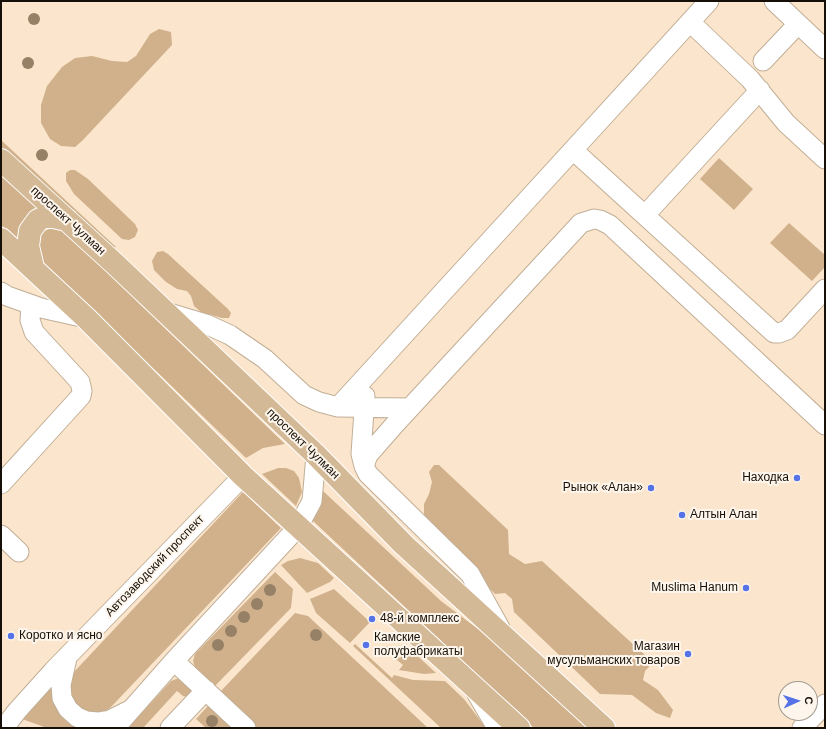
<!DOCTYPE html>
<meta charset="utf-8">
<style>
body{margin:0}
#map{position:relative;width:826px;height:729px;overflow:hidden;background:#fbe6cd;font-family:Helvetica,sans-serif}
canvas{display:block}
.frame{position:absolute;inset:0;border:2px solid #160f07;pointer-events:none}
.north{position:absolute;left:778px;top:681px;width:40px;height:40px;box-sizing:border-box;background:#fef6ec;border:1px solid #a19a90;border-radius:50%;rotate:87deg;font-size:11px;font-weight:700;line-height:16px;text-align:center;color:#160f07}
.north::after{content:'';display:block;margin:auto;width:14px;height:18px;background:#5572e7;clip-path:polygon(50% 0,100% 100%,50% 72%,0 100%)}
</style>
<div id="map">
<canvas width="826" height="729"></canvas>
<div class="frame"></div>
<div class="north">С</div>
</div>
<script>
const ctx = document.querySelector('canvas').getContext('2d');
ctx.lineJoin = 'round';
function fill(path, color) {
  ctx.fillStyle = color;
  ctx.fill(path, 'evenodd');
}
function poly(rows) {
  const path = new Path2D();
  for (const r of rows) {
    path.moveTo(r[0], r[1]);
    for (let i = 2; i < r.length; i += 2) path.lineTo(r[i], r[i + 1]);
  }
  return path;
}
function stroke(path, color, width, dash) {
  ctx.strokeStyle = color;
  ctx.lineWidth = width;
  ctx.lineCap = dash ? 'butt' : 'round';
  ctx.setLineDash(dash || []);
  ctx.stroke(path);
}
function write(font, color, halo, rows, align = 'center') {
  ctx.font = font + ' Helvetica,sans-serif';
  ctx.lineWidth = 4;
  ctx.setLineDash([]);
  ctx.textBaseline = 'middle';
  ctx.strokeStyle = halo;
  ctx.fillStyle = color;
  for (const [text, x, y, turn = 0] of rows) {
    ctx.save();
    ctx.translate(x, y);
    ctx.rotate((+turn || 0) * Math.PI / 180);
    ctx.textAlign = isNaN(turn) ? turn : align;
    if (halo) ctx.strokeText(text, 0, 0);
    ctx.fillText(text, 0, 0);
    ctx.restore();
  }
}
fill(poly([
 [159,29,171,32,172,45,82,141,75,147,61,146,50,139,41,123,41,105,47,86,62,67,75,58,92,56,112,61,127,62,136,56,150,34],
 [1,140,116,247,111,248,104,245,1,149],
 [719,158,753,189,734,210,700,179],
 [1,170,43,208,20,243,1,225],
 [70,170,75,170,88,179,135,224,138,230,135,237,129,240,122,239,74,194,66,181,66,173],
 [789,223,825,255,825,267,812,281,770,243],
 [52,228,61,228,285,444,263,448,246,458,40,259,38,235,44,231],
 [163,251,168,254,228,309,231,313,229,318,222,318,201,312,194,306,191,296,187,291,177,289,166,282,154,270,152,261,157,252],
 [434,465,439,465,508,530,509,554,525,564,542,561,647,657,649,662,649,667,645,671,643,680,658,690,673,710,670,718,656,713,632,695,600,694,514,612,512,599,505,593,495,594,434,533,424,516,424,504,429,494,432,482,429,472],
 [278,468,286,468,294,471,299,478,302,492,296,506,262,474],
 [323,491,441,601,499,645,588,728,534,728,312,520,320,508],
 [243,492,281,528,111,707,104,712,95,714,80,710,70,697,69,689,73,673],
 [300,558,318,563,334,578,330,582,307,593,281,565,288,561],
 [275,572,293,589,291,608,213,688,196,671,193,661,195,654],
 [334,589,370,622,350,643,316,613,310,599],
 [295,613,308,616,428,728,256,728,219,693],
 [355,644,392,678,394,675,413,680,445,681,464,699,486,728,441,728,353,646],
 [387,646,400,658,409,648,436,673,424,674,399,670,403,665,384,649],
 [176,679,180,679,194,690,187,697,183,696,177,691,143,728,128,728,171,681],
 [52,685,80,728,47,728,22,719],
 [208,706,232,728,206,728,196,719]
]), '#d0b18b');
const minor = poly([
 [774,1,825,49],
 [690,22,750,79,786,123,825,159],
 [763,61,798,24],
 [573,150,774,333,779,333,787,330,825,289],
 [645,215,760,90],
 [1,292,7,296,41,308,86,318],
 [166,312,206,324,230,335,265,359,304,395,319,402,338,407,410,408],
 [338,407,709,1],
 [364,466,361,454,365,396],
 [1,484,81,396,82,391,80,382,34,332,30,320,31,305],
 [1,535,19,552],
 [500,628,470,574,368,474,364,466,368,455,396,423,581,223,594,219,600,220,610,225,825,425],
 [67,658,61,685,62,698,68,709,77,717,86,721,98,722,110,720,128,711],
 [174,661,246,728],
 [477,694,497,728],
 [4,728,17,711,53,671,243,476],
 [115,728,174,661,298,527,312,501,316,455],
 [170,728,206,690],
 [802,728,825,704]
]);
const major = poly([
 [1,160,115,264,316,455,404,545,604,728],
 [1,239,86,318,243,476,519,728],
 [33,268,28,246,30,231,38,220,45,217,53,217,67,220]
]);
stroke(minor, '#c1ae96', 21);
stroke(major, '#fff', 24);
stroke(minor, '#fff', 19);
stroke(major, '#d4b997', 22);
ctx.fillStyle = '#968166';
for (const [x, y] of [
 [34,19],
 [28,63],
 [42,155],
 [270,590],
 [257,604],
 [244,617],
 [231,631],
 [316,635],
 [218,645],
 [212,721]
]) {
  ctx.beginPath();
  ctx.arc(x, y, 6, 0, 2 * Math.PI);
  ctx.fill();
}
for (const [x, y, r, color] of [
 [797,478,4,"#5572e7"],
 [651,488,4,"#5572e7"],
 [682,515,4,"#5572e7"],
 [746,588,4,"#5572e7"],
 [372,619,4,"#5572e7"],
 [11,636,4,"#5572e7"],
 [366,645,4,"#5572e7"],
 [688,654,4,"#5572e7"]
]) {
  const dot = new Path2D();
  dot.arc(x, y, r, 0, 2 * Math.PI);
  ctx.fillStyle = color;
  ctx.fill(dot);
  stroke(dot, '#fef6ec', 1.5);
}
write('12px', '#160f07', '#fef6ec', [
 ["проспект Чулман",68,221,42],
 ["проспект Чулман",303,444,44],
 ["Автозаводский проспект",155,566,-46]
]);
write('12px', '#160f07', '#fef6ec', [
 ["Находка",789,478],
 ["Рынок «Алан»",643,488],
 ["Алтын Алан",690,515,"left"],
 ["Muslima Hanum",738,588],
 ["48-й комплекс",380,619,"left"],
 ["Коротко и ясно",19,636,"left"],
 ["Камские",374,638,"left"],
 ["полуфабрикаты",374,652,"left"],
 ["Магазин",680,647],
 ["мусульманских товаров",680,661]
], 'right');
</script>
